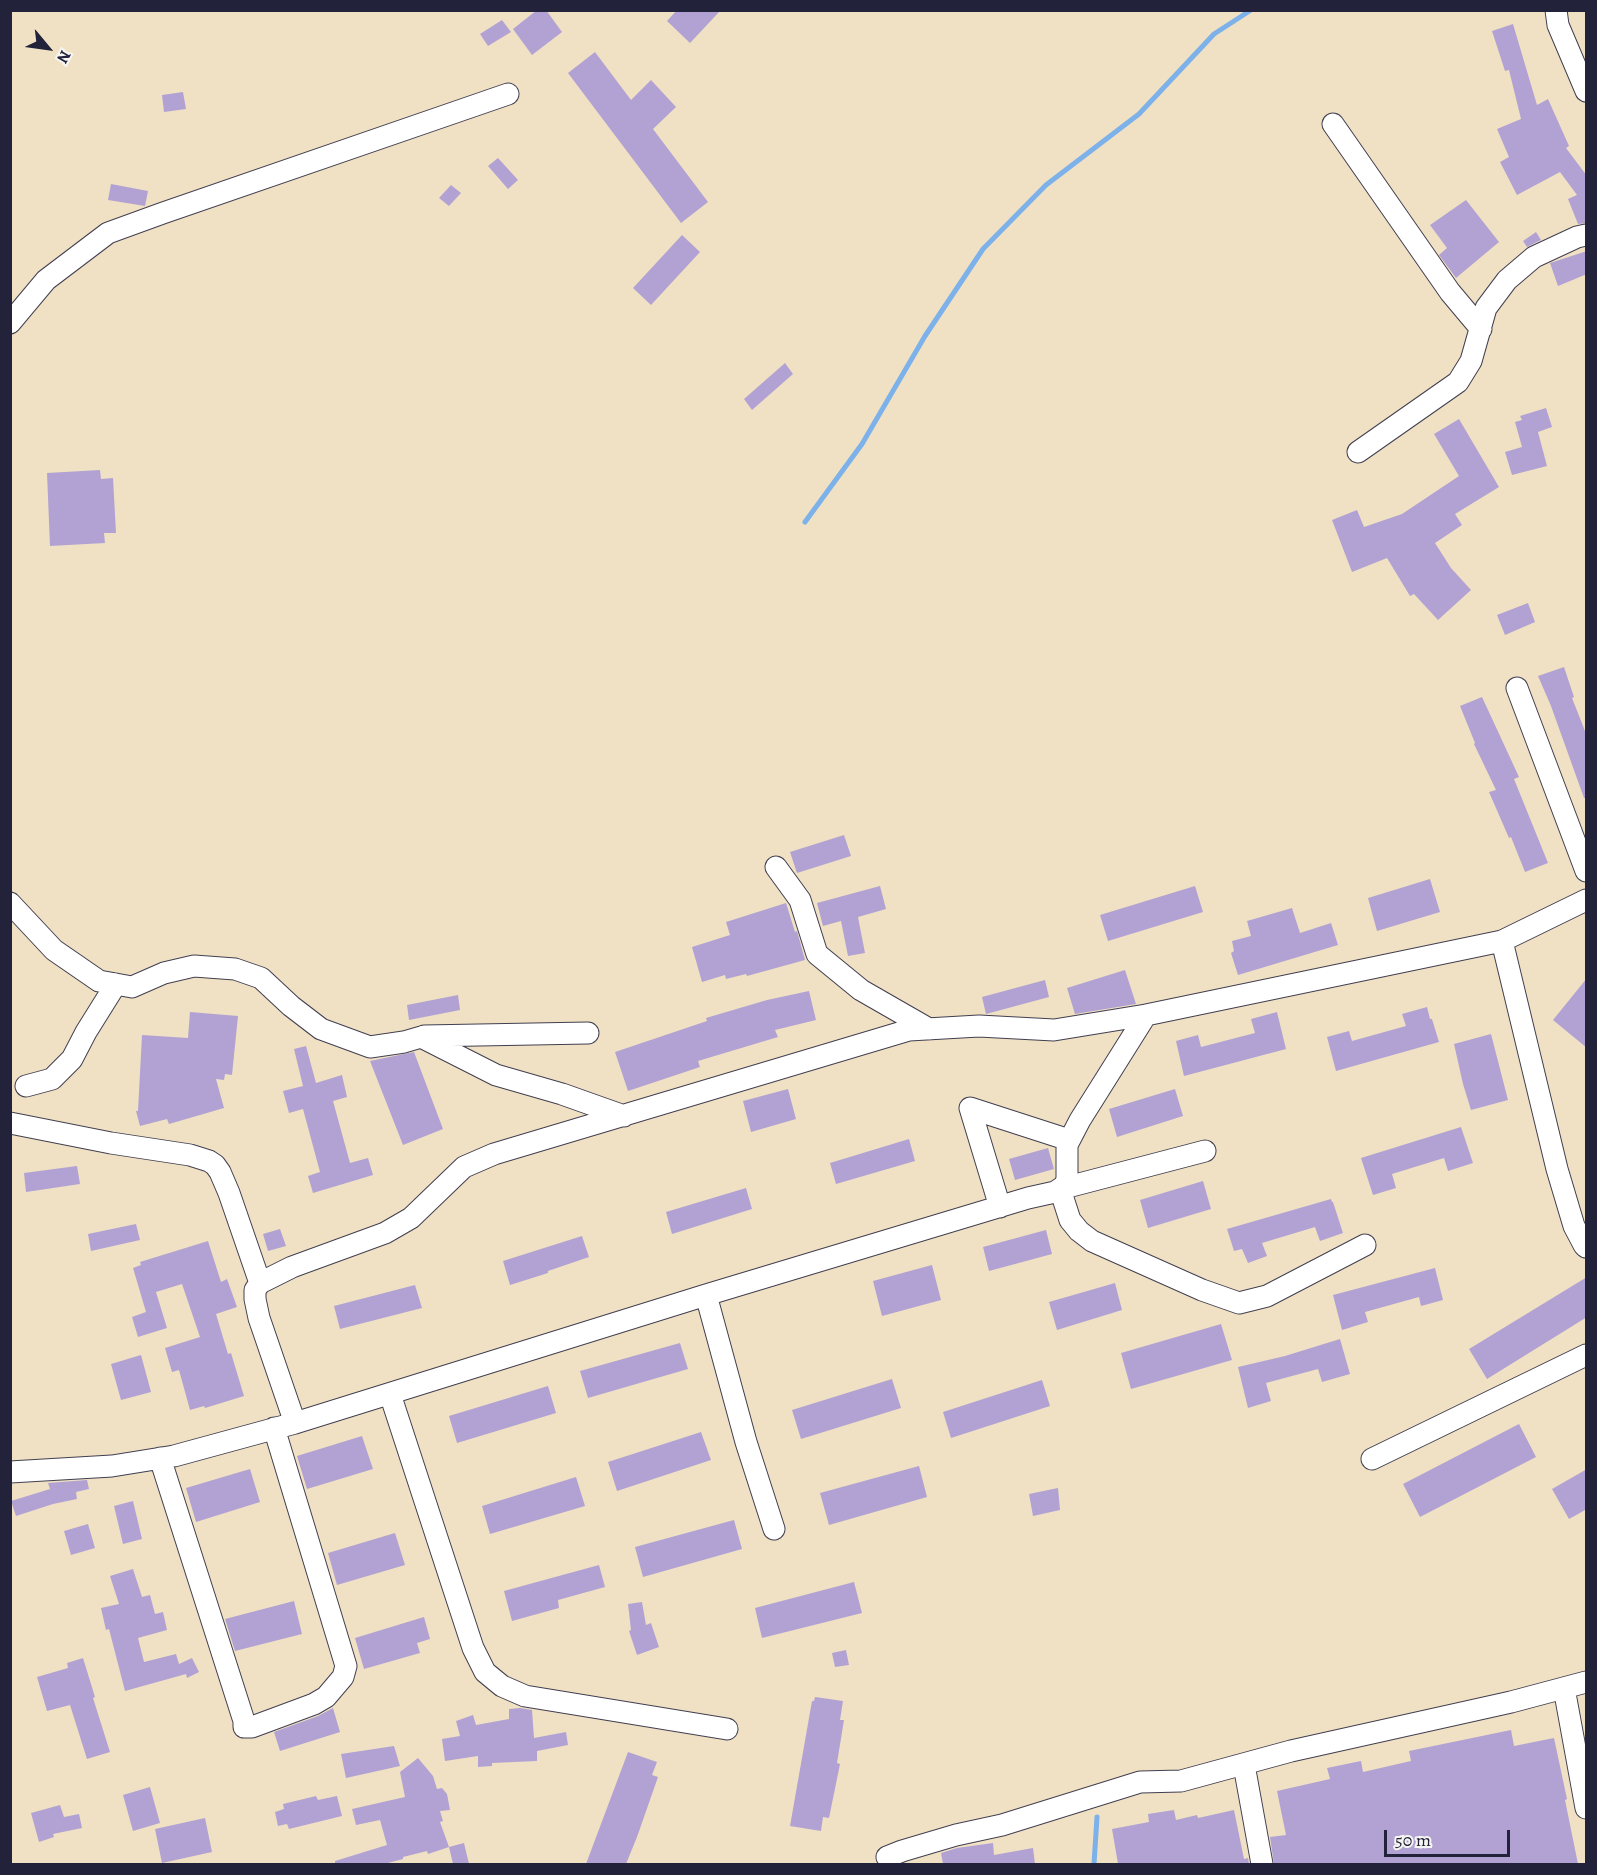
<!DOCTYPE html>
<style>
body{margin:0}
#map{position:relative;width:1597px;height:1875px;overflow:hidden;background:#f0e1c4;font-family:Alegreya,serif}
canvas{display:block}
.frame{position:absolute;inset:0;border:12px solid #22223b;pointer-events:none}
.north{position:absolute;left:18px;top:18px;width:60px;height:60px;-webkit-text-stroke:4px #f6f6f2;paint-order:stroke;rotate:119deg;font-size:16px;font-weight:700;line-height:24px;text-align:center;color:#22223b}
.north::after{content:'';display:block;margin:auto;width:21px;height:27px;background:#22223b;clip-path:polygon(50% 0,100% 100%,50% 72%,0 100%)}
.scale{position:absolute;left:1384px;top:1830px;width:126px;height:27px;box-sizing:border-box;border:3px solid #22223b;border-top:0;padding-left:8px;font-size:18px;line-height:21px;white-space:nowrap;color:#22223b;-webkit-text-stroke:4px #f6f6f2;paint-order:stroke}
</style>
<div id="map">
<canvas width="1597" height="1875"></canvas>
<div class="frame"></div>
<div class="north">N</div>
<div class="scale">50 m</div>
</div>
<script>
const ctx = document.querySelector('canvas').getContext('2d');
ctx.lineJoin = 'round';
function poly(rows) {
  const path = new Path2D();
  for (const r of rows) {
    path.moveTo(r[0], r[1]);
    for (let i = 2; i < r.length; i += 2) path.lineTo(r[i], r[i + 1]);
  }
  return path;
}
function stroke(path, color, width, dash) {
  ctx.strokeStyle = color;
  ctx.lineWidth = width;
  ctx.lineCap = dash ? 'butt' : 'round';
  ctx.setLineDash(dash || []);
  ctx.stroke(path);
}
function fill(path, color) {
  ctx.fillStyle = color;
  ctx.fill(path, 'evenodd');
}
stroke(poly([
 [805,522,862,444,925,336,983,249,1046,185,1139,114,1214,34,1251,10],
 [1094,1864,1097,1817]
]), '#7cb1ea', 5);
fill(poly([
 [537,10,546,10,562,32,532,55,513,29],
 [677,10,721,10,690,43,667,21],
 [502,20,511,32,488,46,480,34],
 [1513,24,1537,105,1548,99,1569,146,1566,148,1587,176,1587,223,1578,224,1568,199,1577,195,1560,172,1517,195,1500,162,1509,157,1497,129,1521,119,1509,70,1505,71,1492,31],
 [595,52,631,100,651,80,676,107,653,129,708,202,681,223,568,73],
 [183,92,186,109,164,112,162,95],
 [498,158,518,180,508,189,488,166],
 [111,184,148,191,145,206,108,200],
 [451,185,461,193,449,206,439,198],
 [1466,200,1499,242,1456,278,1439,255,1447,248,1430,225],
 [1536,232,1541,240,1527,247,1523,241],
 [682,235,700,252,651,305,633,288],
 [1587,251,1587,274,1558,286,1550,263],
 [785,363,793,374,752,410,744,399],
 [1546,408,1552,427,1538,432,1547,466,1512,475,1505,452,1522,447,1515,422,1522,420,1520,416],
 [1459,419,1499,487,1455,514,1462,525,1435,543,1451,568,1471,590,1438,620,1414,594,1410,596,1387,558,1352,572,1332,520,1357,510,1364,527,1402,514,1459,476,1434,434],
 [100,470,101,479,113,478,116,533,104,533,105,543,50,546,47,473],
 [1528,603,1535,622,1505,635,1497,615],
 [1564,667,1574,697,1572,698,1587,736,1587,798,1584,798,1551,706,1538,676],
 [1482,697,1519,777,1514,779,1548,863,1525,872,1511,837,1509,838,1489,792,1496,790,1474,744,1475,743,1460,706],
 [844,835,851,856,797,873,790,852],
 [1430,879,1440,912,1377,931,1368,898],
 [880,886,886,909,858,917,865,953,848,956,841,921,823,926,817,903],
 [1195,886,1203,912,1108,941,1100,915],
 [786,903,795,932,797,931,805,960,747,976,746,974,726,979,725,975,702,982,692,947,730,935,726,922],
 [1292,908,1300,933,1331,923,1338,945,1238,975,1231,953,1234,951,1232,941,1251,936,1247,921],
 [1125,970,1136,1004,1075,1014,1067,988],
 [1587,978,1587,1048,1553,1020],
 [1045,980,1049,997,986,1014,982,997],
 [809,991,816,1020,775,1030,778,1037,698,1061,700,1067,628,1091,615,1052,707,1021,706,1018,767,1000],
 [458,995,460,1010,409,1020,407,1005],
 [1427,1007,1430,1019,1432,1019,1439,1042,1336,1071,1327,1037,1349,1031,1352,1041,1406,1026,1402,1014],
 [190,1012,238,1016,232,1075,225,1074,224,1080,216,1079,224,1108,169,1124,167,1119,140,1126,136,1111,138,1111,142,1035,188,1038],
 [1277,1012,1286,1049,1184,1076,1176,1041,1198,1035,1201,1047,1255,1033,1251,1019],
 [1491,1034,1508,1100,1471,1110,1463,1084,1454,1044],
 [306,1046,316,1083,342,1075,347,1097,333,1101,350,1163,368,1158,373,1175,313,1193,308,1176,320,1172,303,1109,289,1113,283,1091,303,1086,294,1049],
 [414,1052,443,1129,403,1145,370,1061],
 [788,1089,796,1119,751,1132,743,1101],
 [1175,1089,1183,1116,1117,1137,1109,1109],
 [1461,1127,1473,1163,1448,1171,1444,1158,1392,1174,1396,1188,1373,1195,1361,1158],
 [909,1139,915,1161,836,1184,830,1163],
 [1048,1148,1054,1169,1015,1180,1009,1159],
 [77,1166,80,1184,26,1192,24,1173],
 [1203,1181,1211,1209,1148,1228,1140,1200],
 [746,1188,752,1209,672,1234,666,1212],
 [1331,1199,1332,1202,1333,1202,1343,1233,1320,1241,1315,1227,1262,1243,1267,1256,1248,1263,1242,1249,1234,1251,1227,1229],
 [136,1224,140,1240,91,1251,88,1234],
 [280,1229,286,1246,268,1251,263,1234],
 [1046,1230,1052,1254,989,1271,983,1247],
 [582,1236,589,1257,548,1271,548,1273,510,1285,503,1261],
 [208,1241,221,1282,227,1279,237,1307,216,1314,228,1354,231,1353,244,1396,205,1408,204,1406,190,1410,179,1370,172,1372,165,1348,200,1337,182,1284,156,1292,167,1328,138,1337,132,1317,146,1312,133,1268,141,1265,140,1262],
 [932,1265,941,1300,882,1316,873,1281],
 [1435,1268,1443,1300,1421,1306,1419,1297,1365,1312,1368,1322,1342,1330,1333,1295],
 [1587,1277,1587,1317,1487,1379,1469,1349],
 [1115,1283,1122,1310,1057,1330,1049,1302],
 [415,1285,422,1308,340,1329,334,1306],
 [1221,1324,1232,1360,1131,1389,1121,1353],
 [1340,1339,1350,1374,1322,1382,1318,1369,1266,1383,1271,1401,1248,1408,1238,1367,1285,1356],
 [680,1343,688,1369,588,1398,580,1371],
 [141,1355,151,1392,121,1400,111,1364],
 [892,1379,901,1408,801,1439,792,1410],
 [1042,1380,1050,1406,951,1438,943,1412],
 [548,1386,556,1413,457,1443,449,1416],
 [1519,1424,1536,1457,1420,1517,1403,1484],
 [701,1432,711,1460,617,1491,608,1462],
 [362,1436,373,1469,307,1489,297,1456],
 [919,1466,927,1497,829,1525,820,1493],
 [250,1469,260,1502,196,1522,186,1488],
 [1587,1469,1587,1509,1569,1519,1552,1489],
 [576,1477,585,1506,490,1534,482,1506],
 [87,1480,89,1489,76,1492,77,1499,53,1504,16,1516,11,1501,50,1489,48,1483],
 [1058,1488,1060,1510,1033,1516,1029,1494],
 [133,1501,142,1539,123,1544,114,1506],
 [734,1520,742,1549,643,1577,635,1547],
 [88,1524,95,1548,71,1555,64,1531],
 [395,1533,405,1565,337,1585,328,1553],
 [599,1565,605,1587,558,1600,559,1608,512,1621,504,1591],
 [133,1569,142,1597,150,1595,155,1614,163,1612,167,1630,138,1638,144,1662,176,1654,179,1664,192,1658,199,1672,187,1678,186,1674,125,1691,109,1629,106,1630,101,1608,119,1604,110,1576],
 [854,1582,862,1613,762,1638,755,1608],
 [294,1601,302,1634,235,1651,225,1619],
 [642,1602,646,1625,651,1623,659,1647,637,1655,629,1631,631,1630,628,1604],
 [424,1617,430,1639,417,1643,420,1653,364,1669,355,1638],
 [846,1650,849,1665,835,1667,832,1653],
 [83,1658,95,1697,93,1698,110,1752,87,1759,70,1705,47,1711,37,1677,68,1668,67,1663],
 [815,1697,843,1701,840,1720,844,1720,837,1763,840,1764,829,1818,823,1817,821,1831,790,1826,812,1701,814,1701],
 [333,1708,340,1732,280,1751,274,1732,318,1716],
 [520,1708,532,1710,534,1738,566,1732,568,1745,537,1751,537,1761,492,1763,492,1766,478,1767,478,1756,445,1761,442,1739,460,1736,456,1721,473,1715,476,1725,509,1719,509,1709],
 [1511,1730,1514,1746,1554,1738,1567,1799,1565,1800,1578,1864,1274,1864,1270,1837,1286,1835,1277,1791,1330,1779,1327,1768,1361,1761,1363,1772,1411,1761,1409,1751],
 [394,1746,400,1766,346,1778,341,1754],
 [628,1752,657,1762,652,1775,658,1777,637,1837,626,1864,586,1864],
 [418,1758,433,1776,437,1789,442,1788,447,1794,450,1810,440,1811,443,1821,440,1822,449,1847,428,1854,427,1851,403,1857,403,1859,384,1864,335,1864,335,1861,387,1845,380,1820,356,1825,352,1809,405,1797,400,1772],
 [150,1787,160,1823,133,1831,123,1795],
 [316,1796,318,1800,337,1796,342,1816,289,1829,287,1824,278,1826,275,1812,284,1809,283,1804],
 [60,1805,64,1817,79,1814,82,1828,53,1834,54,1837,39,1842,31,1813],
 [1174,1810,1176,1820,1197,1815,1198,1818,1234,1810,1244,1859,1248,1858,1249,1864,1118,1864,1112,1829,1149,1822,1148,1814],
 [205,1818,212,1852,162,1863,155,1829],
 [464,1843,469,1864,453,1864,449,1847],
 [993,1843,994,1855,1033,1848,1035,1864,943,1864,941,1853,957,1848]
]), '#b1a2d3');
const minor = poly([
 [1556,10,1558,25,1586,91],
 [1333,124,1450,292,1481,329],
 [10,323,46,280,108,233,163,213,508,94],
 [1358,452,1458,382,1471,361,1486,308,1507,280,1534,257,1577,237,1586,235],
 [1517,688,1586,871],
 [776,867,800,900,817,954,861,990,929,1029],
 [10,903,54,950,99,981,132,987,164,973,194,966,235,969,261,978,291,1006,321,1029,370,1047,404,1042,421,1037,496,1075,562,1094,624,1116],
 [1502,941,1557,1169,1574,1226,1584,1245,1586,1247],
 [424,1036,588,1033],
 [26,1086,52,1079,72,1059,86,1032,116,984],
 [10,1123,111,1143,190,1155,209,1161,215,1165,220,1172,229,1193,260,1283],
 [1205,1151,1060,1189,1070,1220,1079,1231,1092,1241,1202,1290,1239,1303,1267,1296,1365,1245],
 [1000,1207,970,1108,1069,1140],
 [706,1295,746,1442,774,1529],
 [390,1394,473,1648,485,1672,502,1686,525,1696,727,1729],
 [295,1423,259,1318,255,1299,255,1290,260,1283,292,1267,385,1233,411,1218,464,1167,494,1154,909,1030,979,1026,1054,1030,1146,1015],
 [160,1458,244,1721,244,1727,252,1727,314,1704,326,1697,343,1677,346,1666,274,1428],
 [1372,1459,1586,1355],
 [10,1472,112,1466,174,1456,295,1423,706,1295,1028,1198,1055,1192,1064,1186,1067,1180,1067,1145,1080,1120,1146,1015,1502,941,1586,900],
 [1564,1688,1586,1808],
 [1244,1765,1262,1864],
 [887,1857,902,1851,956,1835,1002,1825,1140,1782,1181,1781,1291,1751,1511,1702,1586,1682]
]);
stroke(minor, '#413f50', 23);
stroke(minor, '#fff', 21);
</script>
